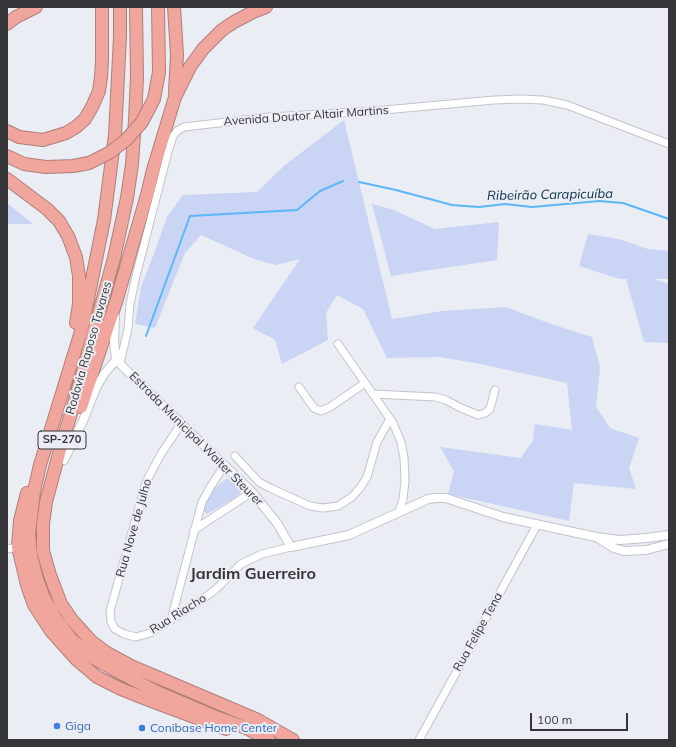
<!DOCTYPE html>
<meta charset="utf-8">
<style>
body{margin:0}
#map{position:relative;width:676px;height:747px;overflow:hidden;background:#eaedf4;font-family:Mulish,sans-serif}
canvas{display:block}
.frame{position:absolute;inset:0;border:8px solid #353639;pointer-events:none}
.scale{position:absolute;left:530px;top:713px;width:98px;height:18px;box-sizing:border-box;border:2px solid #353639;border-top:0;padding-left:5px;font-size:12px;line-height:14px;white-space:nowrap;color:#353639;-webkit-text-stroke:3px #eaedf4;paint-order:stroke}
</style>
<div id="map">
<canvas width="676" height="747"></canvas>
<div class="frame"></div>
<div class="scale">100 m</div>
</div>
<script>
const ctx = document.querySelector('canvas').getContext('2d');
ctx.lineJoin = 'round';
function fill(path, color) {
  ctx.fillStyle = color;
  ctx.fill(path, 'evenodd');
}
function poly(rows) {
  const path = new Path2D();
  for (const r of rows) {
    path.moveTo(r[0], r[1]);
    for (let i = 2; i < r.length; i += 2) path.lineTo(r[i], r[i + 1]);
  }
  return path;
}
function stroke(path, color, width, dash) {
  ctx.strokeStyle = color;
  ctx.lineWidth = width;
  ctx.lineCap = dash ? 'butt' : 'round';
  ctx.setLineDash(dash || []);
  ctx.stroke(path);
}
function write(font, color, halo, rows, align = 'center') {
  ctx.font = font + ' Mulish,sans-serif';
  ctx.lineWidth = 4;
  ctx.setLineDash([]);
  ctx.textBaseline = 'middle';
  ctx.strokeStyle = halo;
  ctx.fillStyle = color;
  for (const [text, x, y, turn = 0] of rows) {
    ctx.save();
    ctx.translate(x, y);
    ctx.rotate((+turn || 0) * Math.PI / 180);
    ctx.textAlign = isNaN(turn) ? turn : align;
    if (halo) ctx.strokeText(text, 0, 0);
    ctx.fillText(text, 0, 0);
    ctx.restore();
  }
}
fill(poly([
 [344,120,392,319,443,311,506,307,554,325,592,337,600,367,596,407,610,428,639,438,629,468,636,489,574,483,569,521,448,494,454,471,440,447,521,458,533,440,535,424,572,430,567,383,476,363,439,357,387,358,363,309,337,295,326,313,328,340,282,364,275,340,253,328,300,259,276,265,254,259,201,235,185,253,155,328,135,324,141,287,155,251,167,217,183,195,257,192,285,165],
 [7,203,33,224,7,224],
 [372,204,394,210,435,229,499,222,497,260,391,276],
 [588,234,619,239,648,249,669,251,669,279,654,279,669,284,669,343,644,342,626,279,620,279,579,266],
 [226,479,234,480,241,487,242,491,235,498,207,514,203,510,206,501,212,490]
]), '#cad4f4');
stroke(poly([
 [359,182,396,190,452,205,479,207,505,204,532,207,599,201,623,203,669,219],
 [146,336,190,216,297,210,320,191,343,181]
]), '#5cb6f8', 2);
const minor = poly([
 [338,344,393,423,401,442,404,458,405,481,403,499,399,512],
 [120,363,128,329,130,304,135,280,168,152,173,136,177,131,184,127,270,117,373,111,494,100,521,99,543,100,567,105,669,144],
 [299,387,314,408,321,411,330,407,365,383],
 [374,394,435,397,446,400,461,408,478,415,485,413,490,409,495,390],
 [181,424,161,454,146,482,110,611,111,622,115,629,124,634,136,637,150,633,195,605,215,590,241,564,262,554,291,547],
 [235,456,259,482,270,488,310,506,323,508,338,506,352,497,360,488,367,477,377,442,390,419],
 [194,530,252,492],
 [7,549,18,547],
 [171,620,202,502,211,486,224,466],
 [419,740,537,525]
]);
const tertiary = poly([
 [115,317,114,341,116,360],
 [116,360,252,492,277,523,291,547,349,535,415,505,428,499,435,498,446,498,503,517,596,537,620,540,646,538,669,535],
 [64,460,83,421,96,388,104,374,116,360],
 [598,538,614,548,624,551,646,550,669,544]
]);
const motorway = poly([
 [120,7,120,37,115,135,104,220,82,328,40,465,34,491,29,534,31,556,37,579,44,598,55,618,71,639,92,657,113,669,157,692,218,718,246,728,269,740],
 [136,7,137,76,135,120,132,164,127,198,114,258,73,407,61,446,46,502,43,524,43,551,50,575,61,604,72,620,91,641,107,653,131,666,258,720,293,740],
 [158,7,159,72],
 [174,7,177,55,175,92],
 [7,24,16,17,36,7],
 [7,131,19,137,43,140,66,133,76,127,85,119,92,107,99,91,101,77,102,61,102,7],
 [7,156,24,164,46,167,73,166,89,163],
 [7,179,47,209,59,221,68,236,76,257,79,276,79,304,76,323],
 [81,407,116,302,147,195,153,170,175,97,190,67,203,49,222,30,234,22,253,12,266,7],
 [27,493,20,521,18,547,27,585,34,605,51,631,77,660,97,677,121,689,146,699,226,729]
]);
stroke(minor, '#c1c4cb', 9);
stroke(tertiary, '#c1c4cb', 10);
stroke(motorway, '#af7f7a', 14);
stroke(minor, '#fff', 7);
stroke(tertiary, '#fff', 8);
stroke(motorway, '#f0a69d', 12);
const motorwayBridge = poly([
 [89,163,109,153,126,140,142,122,154,99,159,72]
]);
stroke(motorwayBridge, '#af7f7a', 14, []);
stroke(motorwayBridge, '#f0a69d', 12);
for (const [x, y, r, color] of [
 [57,726,4,"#3f7fe0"],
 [142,728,4,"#3f7fe0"]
]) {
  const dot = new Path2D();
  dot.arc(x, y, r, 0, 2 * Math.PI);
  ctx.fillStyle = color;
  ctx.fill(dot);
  stroke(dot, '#eaedf4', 1.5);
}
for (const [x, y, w] of [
 [62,440,48]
]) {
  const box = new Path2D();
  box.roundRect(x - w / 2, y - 9, w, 18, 3);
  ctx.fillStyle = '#eaedf4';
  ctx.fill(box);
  stroke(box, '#353639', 1);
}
write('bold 11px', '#353639', null, [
 ["SP-270",62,440]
]);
write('12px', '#353639', '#eaedf4', [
 ["Avenida Doutor Altair Martins",306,116,-4],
 ["Rodovia Raposo Tavares",89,348,-74],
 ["Estrada Municipal Walter Steurer",196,439,45],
 ["Rua Nove de Julho",134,528,-74],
 ["Rua Riacho",178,614,-32],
 ["Rua Felipe Tena",478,632,-61]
]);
write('12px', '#366cbe', '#eaedf4', [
 ["Giga",65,726],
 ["Conibase Home Center",150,728]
], 'left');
write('italic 13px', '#09314b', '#eaedf4', [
 ["Ribeirão Carapicuíba",550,195,-1]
]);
write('bold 16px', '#353639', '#eaedf4', [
 ["Jardim Guerreiro",253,574]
]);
</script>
